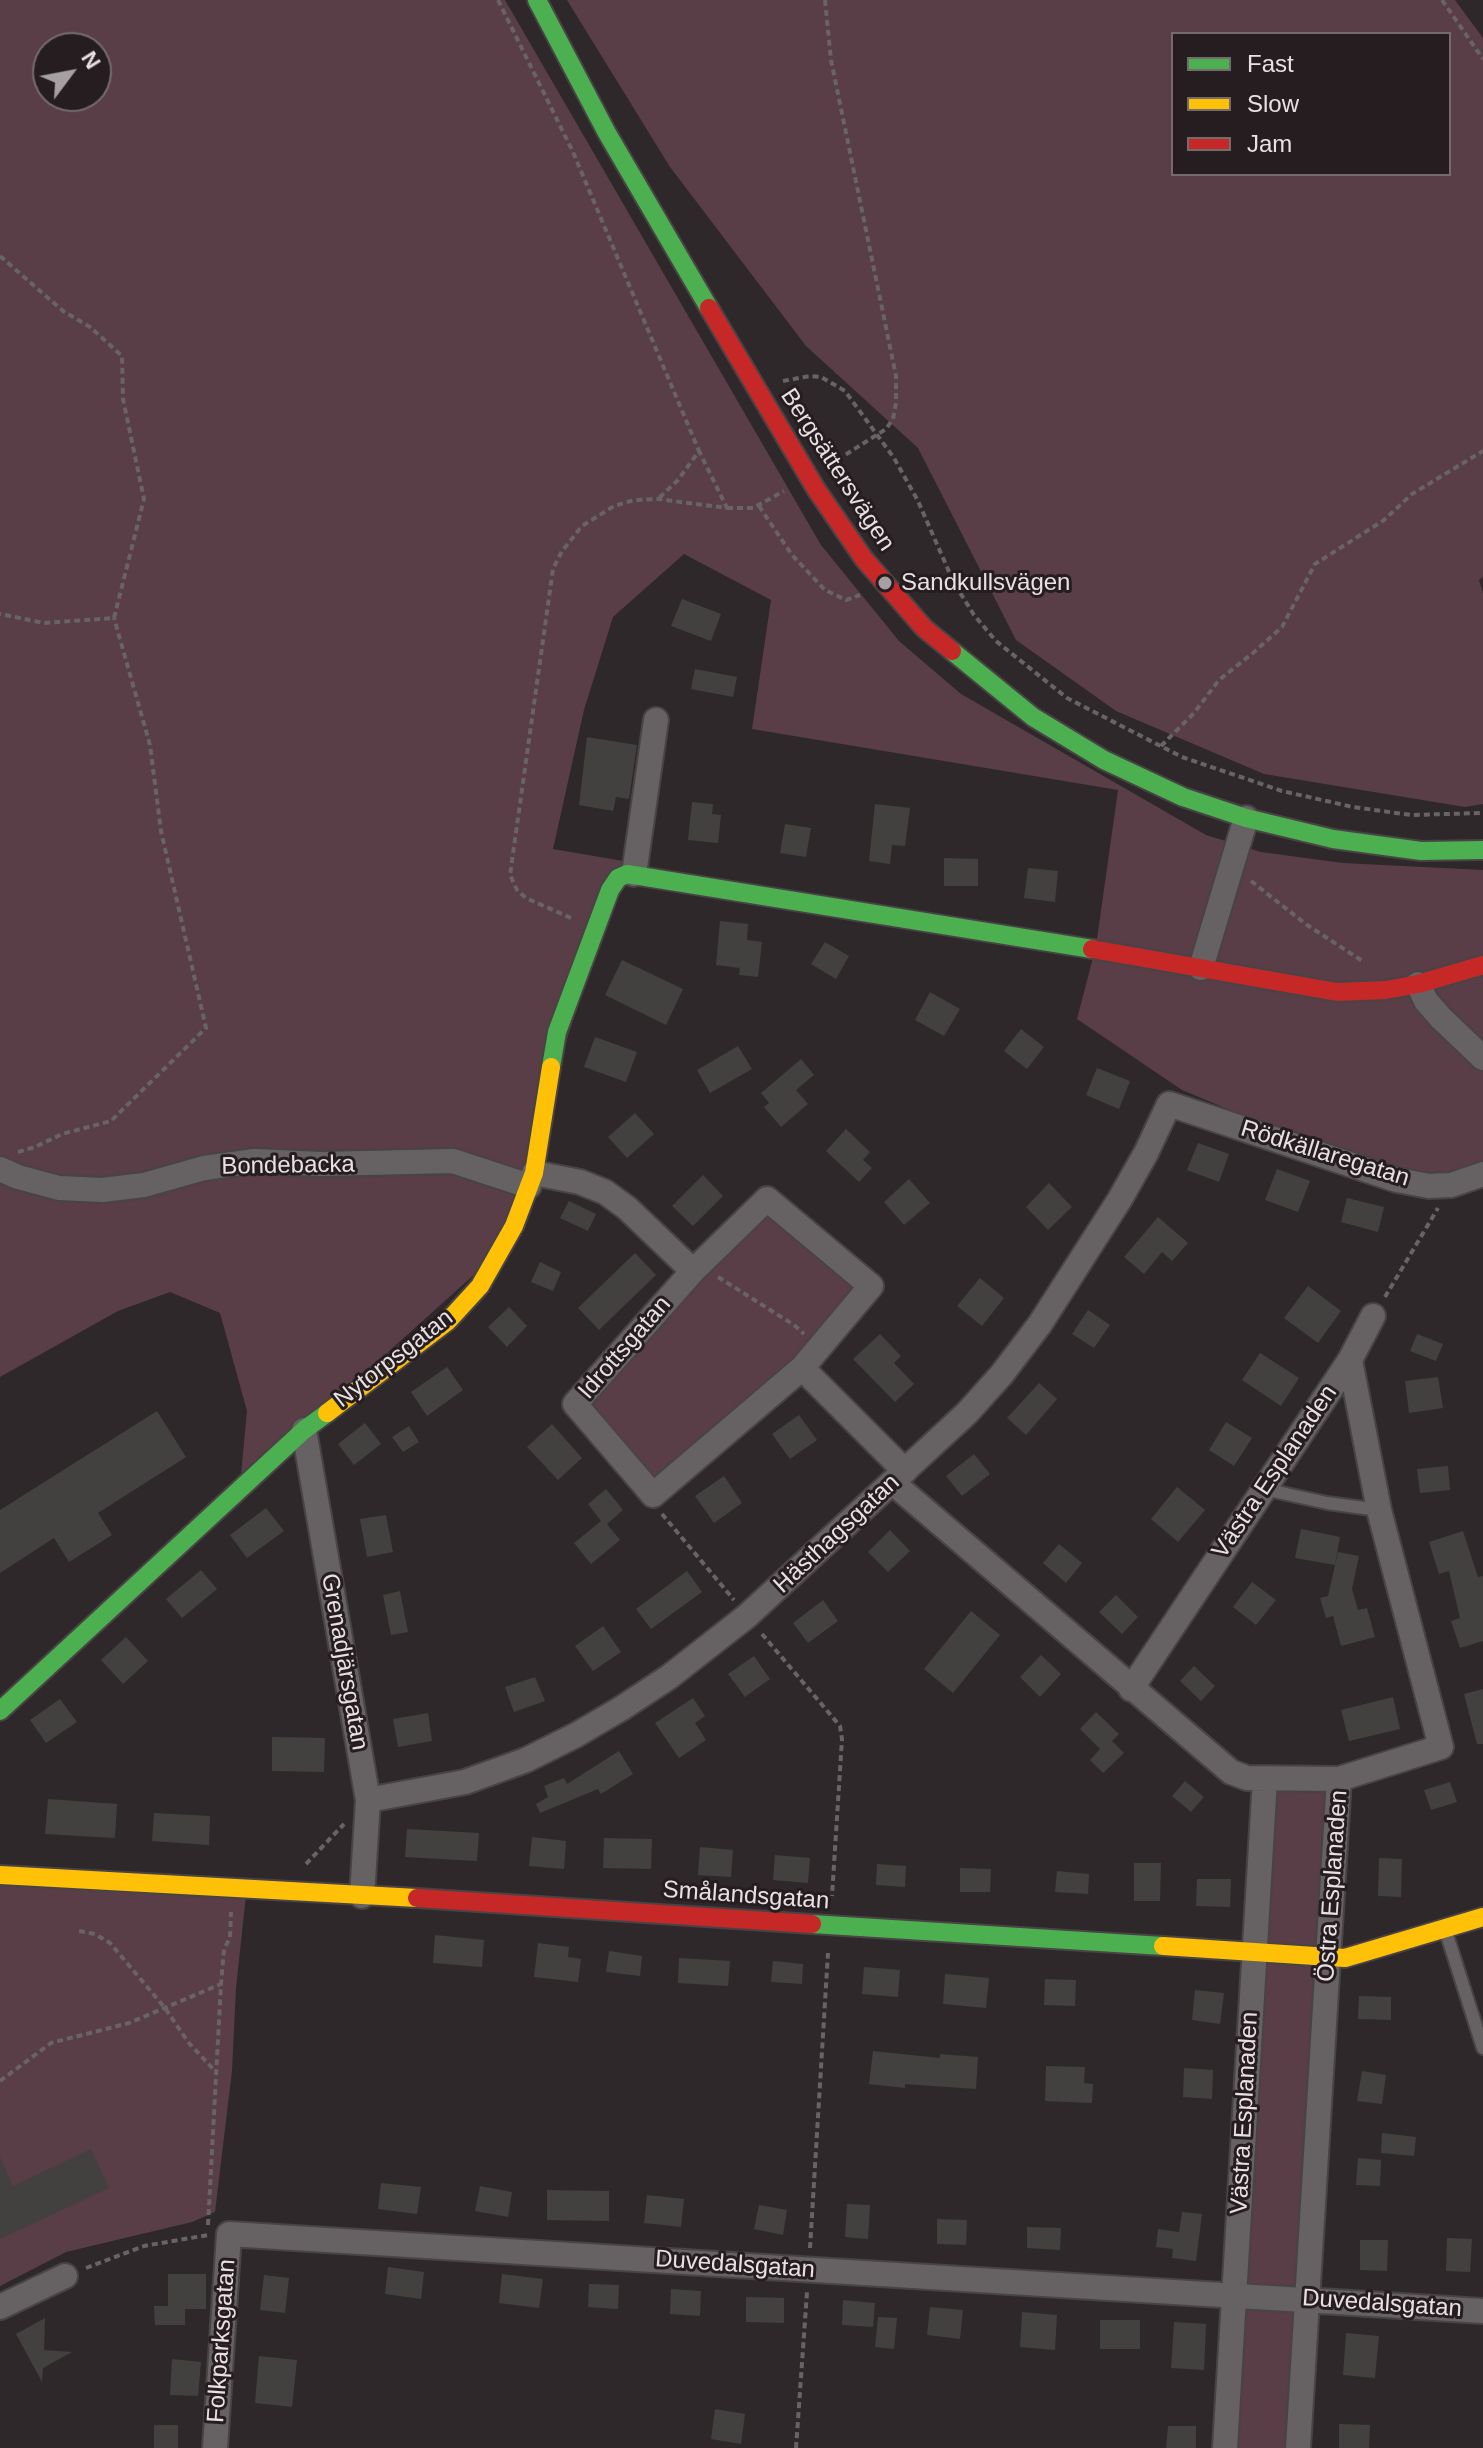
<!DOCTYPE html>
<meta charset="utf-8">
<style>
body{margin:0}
#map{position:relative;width:1483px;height:2448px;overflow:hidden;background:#2e282a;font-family:Arial,sans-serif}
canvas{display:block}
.legend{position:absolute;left:1171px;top:32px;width:280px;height:144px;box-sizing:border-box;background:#261d20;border:2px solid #746b6e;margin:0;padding:10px 14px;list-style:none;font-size:24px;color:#e8e1e3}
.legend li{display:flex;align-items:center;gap:16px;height:40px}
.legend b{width:40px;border:2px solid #746b6e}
.north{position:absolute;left:32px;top:32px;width:80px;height:80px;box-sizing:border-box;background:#261d20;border:2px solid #746b6e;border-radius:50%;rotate:58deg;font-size:22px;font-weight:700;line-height:32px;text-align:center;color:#e8e1e3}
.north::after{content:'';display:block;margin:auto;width:28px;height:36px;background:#a7a0a2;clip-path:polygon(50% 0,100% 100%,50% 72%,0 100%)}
</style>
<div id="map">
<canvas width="1483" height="2448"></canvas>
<ul class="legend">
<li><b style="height:10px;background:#4caf50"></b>Fast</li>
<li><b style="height:10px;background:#ffc107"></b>Slow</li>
<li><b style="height:10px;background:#c62828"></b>Jam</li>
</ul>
<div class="north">N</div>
</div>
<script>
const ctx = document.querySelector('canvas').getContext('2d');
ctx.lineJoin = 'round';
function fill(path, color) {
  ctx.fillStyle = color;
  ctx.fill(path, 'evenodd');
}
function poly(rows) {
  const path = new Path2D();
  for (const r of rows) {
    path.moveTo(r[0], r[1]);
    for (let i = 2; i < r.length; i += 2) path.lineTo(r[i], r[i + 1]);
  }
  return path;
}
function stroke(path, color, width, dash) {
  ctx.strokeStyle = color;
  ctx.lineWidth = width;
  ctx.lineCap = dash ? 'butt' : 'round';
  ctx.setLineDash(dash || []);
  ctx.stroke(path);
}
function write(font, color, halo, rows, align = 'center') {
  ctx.font = font + ' Arial,sans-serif';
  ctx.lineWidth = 6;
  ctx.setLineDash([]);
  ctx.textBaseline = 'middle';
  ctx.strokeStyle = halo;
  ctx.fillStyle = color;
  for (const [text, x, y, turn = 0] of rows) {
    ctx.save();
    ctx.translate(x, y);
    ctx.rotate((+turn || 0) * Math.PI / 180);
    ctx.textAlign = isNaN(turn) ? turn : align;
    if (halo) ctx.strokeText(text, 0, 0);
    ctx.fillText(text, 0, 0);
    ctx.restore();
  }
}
fill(poly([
 [0,0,505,0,821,545,899,641,961,694,1206,835,1261,852,1343,863,1483,870,1483,1172,1456,1182,1383,1174,1182,1090,1077,1019,1096,946,1118,790,752,729,771,600,684,554,613,617,584,710,553,849,647,865,615,893,562,1054,525,1229,240,1485,247,1411,220,1313,170,1292,118,1311,0,1377],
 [48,48,96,48,96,96,48,96],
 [567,0,1455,0,1483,38,1483,577,1479,580,1483,593,1483,804,1465,807,1264,774,1116,711,1016,640,918,448,806,346,670,167],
 [1449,34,1449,174,1173,174,1173,34],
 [771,1201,867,1285,811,1361,654,1493,591,1401],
 [1341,1776,1307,2448,1232,2448,1270,1777],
 [0,1879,247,1886,236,1988,232,2071,215,2212,192,2222,66,2252,0,2286]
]), '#593d47');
fill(poly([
 [682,599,721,614,711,641,671,626],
 [695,669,737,677,733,697,691,689],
 [587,737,637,745,629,799,616,797,613,811,579,805],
 [692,802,713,804,712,814,721,815,718,843,688,840],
 [875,804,910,808,905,846,892,845,890,864,869,861],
 [785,824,811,828,806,857,780,853],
 [944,858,978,859,978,886,944,886],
 [1028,868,1058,871,1055,902,1024,898],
 [720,921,748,924,747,940,762,942,758,977,739,975,740,968,716,965],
 [825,942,849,956,836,979,811,964],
 [622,960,683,989,666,1025,605,995],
 [930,992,960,1009,944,1036,915,1020],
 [1021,1029,1044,1047,1027,1069,1004,1051],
 [595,1037,637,1052,626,1082,584,1067],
 [738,1046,752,1069,710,1093,697,1070],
 [801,1059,814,1075,796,1090,808,1104,781,1127,764,1107,769,1103,761,1093],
 [1097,1068,1130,1081,1119,1109,1086,1095],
 [635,1113,654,1134,627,1158,608,1137],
 [846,1129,870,1152,863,1160,872,1168,859,1182,826,1151],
 [1198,1143,1229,1154,1219,1182,1187,1170],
 [1277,1169,1310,1181,1298,1212,1265,1200],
 [703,1175,723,1196,693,1226,672,1206],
 [909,1179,930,1203,904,1225,884,1202],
 [1049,1183,1072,1207,1048,1230,1026,1207],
 [1347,1198,1384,1207,1378,1232,1341,1222],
 [569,1201,596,1214,588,1231,560,1218],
 [1158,1217,1188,1243,1172,1261,1162,1252,1144,1274,1124,1257],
 [635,1253,656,1275,599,1330,578,1308],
 [540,1262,561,1272,553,1291,531,1282],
 [980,1278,1004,1298,982,1326,957,1306],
 [1308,1286,1341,1311,1318,1343,1284,1318],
 [509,1307,527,1326,507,1347,488,1327],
 [1088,1310,1110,1325,1094,1348,1072,1334],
 [880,1334,901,1356,894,1363,914,1384,895,1402,853,1359],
 [1417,1334,1443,1344,1436,1361,1410,1351],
 [1260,1353,1299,1378,1281,1406,1242,1380],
 [447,1367,463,1390,427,1416,411,1392],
 [1438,1377,1443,1408,1409,1413,1405,1381],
 [1039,1383,1057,1399,1026,1435,1007,1418],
 [157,1411,186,1457,98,1513,112,1535,69,1562,54,1538,0,1573,0,1510],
 [799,1415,817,1440,790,1459,772,1434],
 [1226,1422,1252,1438,1234,1466,1209,1450],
 [365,1423,381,1444,354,1465,338,1444],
 [552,1424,582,1458,558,1480,527,1447],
 [409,1426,419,1442,403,1452,392,1437],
 [974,1454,990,1474,962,1496,946,1476],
 [1448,1466,1450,1490,1420,1493,1417,1469],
 [724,1476,742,1503,714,1523,695,1496],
 [1177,1487,1205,1510,1178,1542,1151,1519],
 [606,1489,623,1510,607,1524,620,1540,591,1564,574,1543,601,1521,588,1504],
 [266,1508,284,1531,247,1558,230,1535],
 [386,1515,393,1552,367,1557,360,1519],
 [1301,1529,1340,1537,1335,1565,1295,1558],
 [890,1530,910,1551,888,1572,868,1552],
 [1463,1531,1478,1577,1483,1576,1483,1641,1460,1648,1451,1621,1460,1618,1449,1571,1439,1574,1429,1542],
 [1059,1544,1082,1563,1066,1583,1043,1563],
 [1338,1552,1359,1556,1352,1589,1358,1610,1367,1608,1375,1637,1341,1646,1333,1616,1326,1618,1320,1598,1328,1596],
 [201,1570,217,1589,182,1618,166,1599],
 [687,1571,702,1592,651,1629,636,1609],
 [1252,1582,1276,1600,1256,1625,1233,1607],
 [400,1591,408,1632,391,1635,383,1595],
 [1116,1595,1138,1617,1122,1634,1099,1612],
 [823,1600,838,1621,808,1643,793,1623],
 [971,1611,1000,1635,953,1693,924,1669],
 [603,1626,621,1652,593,1671,575,1646],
 [126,1637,148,1661,123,1684,101,1660],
 [1041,1655,1061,1674,1040,1697,1020,1677],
 [754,1656,770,1679,745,1697,728,1674],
 [1194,1666,1215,1686,1201,1701,1180,1681],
 [535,1677,545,1701,514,1712,505,1687],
 [1483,1689,1483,1744,1477,1744,1464,1694],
 [1393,1697,1400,1729,1349,1741,1341,1710],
 [693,1698,705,1716,695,1723,706,1740,679,1758,655,1723],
 [60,1699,77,1722,46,1743,30,1720],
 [1096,1712,1119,1734,1112,1741,1124,1753,1103,1773,1090,1760,1100,1749,1080,1729],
 [428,1713,432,1741,398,1747,393,1719],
 [272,1737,325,1738,324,1772,272,1771],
 [619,1751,633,1774,601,1794,598,1789,540,1813,536,1804,548,1797,544,1786,564,1778,567,1784],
 [1185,1781,1204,1797,1191,1812,1172,1796],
 [1450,1782,1457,1802,1431,1810,1424,1790],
 [48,1799,117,1804,115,1838,45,1834],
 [154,1813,210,1816,209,1845,152,1841],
 [407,1829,479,1833,477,1861,405,1857],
 [532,1837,566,1841,564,1869,529,1866],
 [604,1838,652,1839,651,1869,603,1868],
 [700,1847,733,1850,731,1877,698,1875],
 [775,1855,810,1858,808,1883,773,1880],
 [1379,1858,1402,1859,1401,1897,1378,1896],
 [1134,1863,1161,1863,1160,1901,1134,1901],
 [877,1864,906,1866,905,1887,876,1885],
 [960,1868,991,1869,990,1892,960,1892],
 [1057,1871,1089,1874,1088,1894,1055,1892],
 [1197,1879,1231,1879,1230,1907,1196,1906],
 [435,1935,484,1940,482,1967,433,1963],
 [538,1943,569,1947,568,1957,581,1959,578,1982,534,1977],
 [609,1951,642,1956,640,1976,606,1972],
 [679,1958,730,1961,728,1986,678,1983],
 [773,1961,803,1964,802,1984,771,1982],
 [864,1967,900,1970,898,1997,862,1994],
 [945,1974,989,1978,986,2008,943,2004],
 [1045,1979,1076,1980,1075,2006,1044,2005],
 [1195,1990,1224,1993,1220,2024,1192,2020],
 [1359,1996,1391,1997,1391,2020,1358,2019],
 [873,2051,940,2058,940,2054,978,2057,976,2089,905,2084,905,2088,869,2084],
 [1046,2066,1085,2067,1084,2083,1093,2084,1092,2103,1045,2101],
 [1184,2068,1213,2070,1212,2099,1183,2097],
 [1362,2071,1386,2075,1382,2104,1357,2101],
 [1382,2133,1416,2137,1414,2156,1381,2153],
 [91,2149,109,2188,0,2239,0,2157,13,2186],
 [1358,2158,1381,2160,1380,2186,1356,2185],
 [381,2183,421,2187,417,2214,378,2209],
 [480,2186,512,2192,508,2217,475,2211],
 [547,2190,609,2191,609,2221,547,2220],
 [647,2195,684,2199,681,2227,644,2223],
 [847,2204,870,2205,868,2239,845,2237],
 [759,2205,787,2210,783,2235,754,2229],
 [1182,2212,1202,2214,1196,2261,1172,2258,1173,2249,1156,2247,1158,2229,1179,2232],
 [937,2219,967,2220,966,2245,937,2244],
 [1027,2227,1061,2228,1060,2250,1027,2248],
 [1447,2238,1472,2239,1470,2272,1446,2271],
 [1360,2240,1388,2240,1387,2271,1360,2270],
 [388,2267,424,2272,421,2299,385,2294],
 [168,2274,206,2274,206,2309,185,2309,185,2325,155,2325,154,2306,168,2306],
 [502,2274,543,2279,539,2308,499,2303],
 [264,2275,289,2278,285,2313,260,2310],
 [589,2284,619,2285,618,2309,588,2307],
 [671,2289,701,2291,700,2316,670,2314],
 [746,2297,784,2298,784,2323,746,2322],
 [843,2300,875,2303,873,2327,842,2325],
 [930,2307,963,2310,960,2339,927,2335],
 [1022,2312,1057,2315,1055,2350,1020,2347],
 [878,2317,897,2318,894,2349,875,2347],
 [45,2318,44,2350,72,2352,43,2368,42,2382,16,2334],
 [1100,2320,1140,2320,1140,2349,1100,2349],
 [1174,2322,1206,2324,1204,2370,1171,2368],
 [1346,2333,1379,2336,1375,2378,1343,2375],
 [259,2356,297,2360,292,2407,255,2403],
 [172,2359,201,2362,198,2396,170,2395],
 [715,2409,745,2414,741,2444,711,2439],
 [1339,2424,1370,2425,1369,2448,1339,2448],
 [154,2425,178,2425,178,2448,154,2448],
 [1168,2426,1196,2426,1196,2448,1166,2448]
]), '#434040');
const lane = poly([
 [1264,1489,1327,1503,1379,1510],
 [1446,1932,1483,2048]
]);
const street = poly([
 [634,874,656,720],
 [1201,968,1246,818],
 [1418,984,1426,1001,1441,1018,1483,1058],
 [0,1169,18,1177,59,1188,102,1190,144,1185,204,1168,255,1161,321,1164,453,1161,529,1186],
 [534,1173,580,1182,605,1192,627,1208,693,1271],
 [802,1368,653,1495,575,1404,693,1271,767,1199,871,1286,802,1368,905,1471],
 [304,1430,368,1800,362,1896],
 [893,1483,1231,1772,1247,1778,1339,1779,1441,1747,1379,1510,1350,1360],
 [1131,1689,1350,1360,1373,1316],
 [368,1800,465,1782,526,1760,576,1735,622,1708,669,1677,747,1616,967,1413,1002,1374,1040,1324,1120,1199,1146,1153,1169,1104,1397,1180,1429,1186,1451,1185,1483,1174],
 [0,2307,65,2276],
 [215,2448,229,2234,1483,2311],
 [1225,2448,1265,1779],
 [1298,2448,1339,1779]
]);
const fast = poly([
 [537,0,607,133,709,308],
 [952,651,1033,717,1104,760,1183,797,1246,818,1333,839,1421,851,1483,850],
 [551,1067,557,1032,610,890,618,878,627,874,1092,949],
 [0,1711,304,1430,327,1413],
 [812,1924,1163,1946]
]);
const slow = poly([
 [327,1413,448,1321,480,1286,514,1226,534,1173,551,1067],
 [0,1875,417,1898],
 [1163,1946,1345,1958,1483,1917]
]);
const jam = poly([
 [709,308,816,489,864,559,924,628,952,651],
 [1092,949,1337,992,1386,990,1418,984,1483,965],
 [417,1898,812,1924]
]);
stroke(lane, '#484345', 16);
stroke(street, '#484345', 28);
stroke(fast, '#484345', 22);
stroke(slow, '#484345', 22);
stroke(jam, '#484345', 22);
stroke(poly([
 [498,0,573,152,699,451],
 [825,0,831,60,896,376,896,403,893,419,886,429,834,462],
 [1442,0,1483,59],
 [0,256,63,311,90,327,122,356,123,399,144,499,114,618,44,623,0,614],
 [783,381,810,376,821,377,845,391,894,458,918,501,954,583,974,615,996,641,1067,698,1182,757,1282,791,1353,807,1411,815,1483,813],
 [759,506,792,555,825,590,846,600,860,595],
 [727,508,753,508,784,491],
 [1161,746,1194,713,1219,680,1253,653,1282,627,1315,564,1384,520,1412,494,1483,451],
 [1251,881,1307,925,1364,962],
 [571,918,526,898,517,890,510,875,553,569,562,551,582,526,614,506,634,500,658,499,727,508,699,451,678,480,658,499],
 [18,1152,35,1147,62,1134,111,1121,206,1028,161,831,150,745,114,618],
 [718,1277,794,1325,804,1334],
 [1385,1297,1438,1208],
 [662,1514,734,1600],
 [762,1634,840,1726,842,1739,832,1896],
 [306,1864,344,1824],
 [79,1931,95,1934,110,1943,165,2008,188,2042,215,2071],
 [0,2081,51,2043,129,2023,221,1984],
 [208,2225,221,1984,224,1949,230,1938,231,1912],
 [810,2248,828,1953],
 [86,2268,144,2246,208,2235],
 [796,2448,807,2292]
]), '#686466', 4, [6, 4]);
stroke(lane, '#666263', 12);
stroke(street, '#666263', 24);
stroke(fast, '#4caf50', 18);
stroke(slow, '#ffc107', 18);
stroke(jam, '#c62828', 18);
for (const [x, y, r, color] of [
 [885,583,8,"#a7a0a2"]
]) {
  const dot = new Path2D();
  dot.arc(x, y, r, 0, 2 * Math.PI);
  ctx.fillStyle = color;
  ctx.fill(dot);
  stroke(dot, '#261d20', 3);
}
write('24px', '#e8e1e3', '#261d20', [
 ["Bergsättersvägen",837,470,57],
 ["Rödkällaregatan",1325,1154,17],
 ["Bondebacka",288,1166,-1],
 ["Idrottsgatan",625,1348,-49],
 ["Nytorpsgatan",394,1359,-38],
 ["Västra Esplanaden",1275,1472,-56],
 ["Hästhagsgatan",837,1534,-43],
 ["Grenadjärsgatan",344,1662,80],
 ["Östra Esplanaden",1333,1886,-86],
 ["Smålandsgatan",746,1896,4],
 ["Västra Esplanaden",1245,2113,-87],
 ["Duvedalsgatan",735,2265,4],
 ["Duvedalsgatan",1382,2304,4],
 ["Folkparksgatan",222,2341,-86]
]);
write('24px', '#e8e1e3', '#261d20', [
 ["Sandkullsvägen",901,583]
], 'left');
</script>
